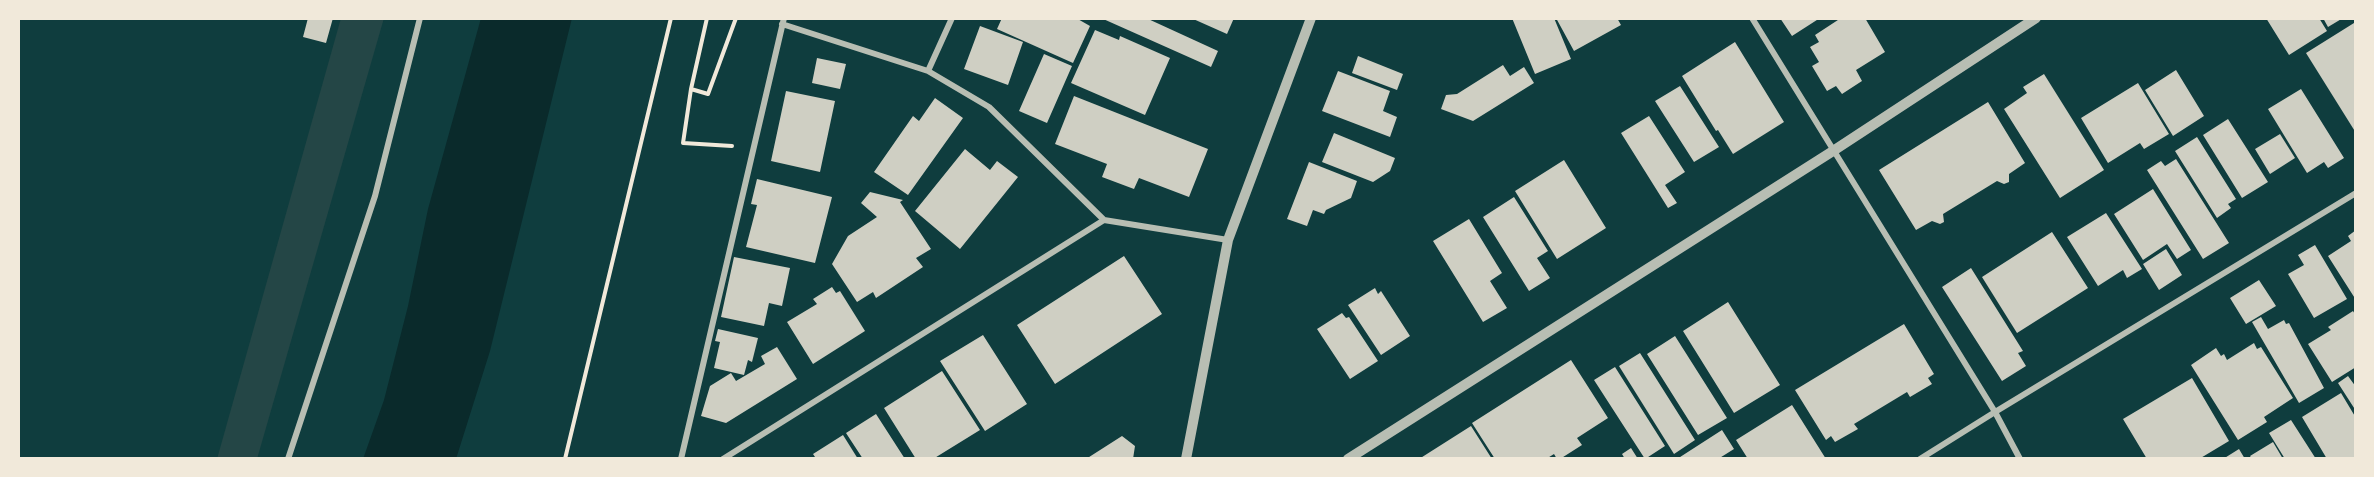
<!DOCTYPE html>
<style>
body{margin:0}
#map{position:relative;width:2374px;height:477px;overflow:hidden;background:#0f3d3e;font-family:"Roboto Condensed",sans-serif}
canvas{display:block}
.frame{position:absolute;inset:0;border:20px solid #f1e9da;pointer-events:none}
</style>
<div id="map">
<canvas width="2374" height="477"></canvas>
<div class="frame"></div>
</div>
<script>
const ctx = document.querySelector('canvas').getContext('2d');
ctx.lineJoin = 'round';
function fill(path, color) {
  ctx.fillStyle = color;
  ctx.fill(path, 'evenodd');
}
function poly(rows) {
  const path = new Path2D();
  for (const r of rows) {
    path.moveTo(r[0], r[1]);
    for (let i = 2; i < r.length; i += 2) path.lineTo(r[i], r[i + 1]);
  }
  return path;
}
function stroke(path, color, width, dash) {
  ctx.strokeStyle = color;
  ctx.lineWidth = width;
  ctx.lineCap = dash ? 'butt' : 'round';
  ctx.setLineDash(dash || []);
  ctx.stroke(path);
}
fill(poly([
 [341,18,384,18,257,459,217,459]
]), '#244646');
fill(poly([
 [481,18,572,18,490,351,456,459,363,459,384,400,408,306,428,209]
]), '#0a2a2b');
fill(poly([
 [308,18,333,18,326,43,303,37],
 [1002,18,1076,18,1090,26,1073,63,997,29],
 [1101,18,1146,18,1218,51,1211,67],
 [1191,18,1234,18,1227,34],
 [1512,18,1554,18,1571,59,1535,74],
 [1556,18,1617,18,1621,25,1574,51],
 [1780,18,1820,18,1792,36],
 [1841,18,1865,18,1885,52,1856,70,1862,81,1842,94,1836,86,1827,91,1812,66,1819,62,1810,47,1819,42,1815,35],
 [2266,18,2319,18,2327,31,2289,55],
 [2323,18,2343,18,2328,27],
 [2354,23,2356,26,2356,133,2306,53],
 [980,26,1023,42,1008,85,964,69],
 [1095,30,1119,40,1120,36,1170,58,1145,115,1071,83],
 [1735,42,1784,122,1733,154,1718,130,1716,131,1682,76],
 [1044,54,1072,66,1047,123,1019,111],
 [1358,56,1403,74,1397,90,1352,73],
 [817,58,846,64,840,89,812,83],
 [1503,65,1510,76,1524,67,1534,83,1473,121,1441,109,1446,95,1457,94],
 [2176,70,2204,116,2173,136,2145,90],
 [1338,71,1390,91,1383,111,1397,117,1390,137,1322,111],
 [2044,74,2104,170,2060,198,2004,109,2027,93,2023,87],
 [2138,83,2169,134,2144,149,2140,143,2108,163,2081,118],
 [1680,86,1719,147,1694,162,1655,101],
 [2301,89,2344,158,2328,168,2324,162,2307,173,2268,109],
 [786,91,835,101,820,172,771,161],
 [1074,96,1208,149,1189,197,1139,178,1134,189,1102,177,1107,164,1055,144],
 [935,98,963,118,908,195,874,172,913,116,919,121],
 [1988,102,2025,163,2009,174,2009,182,2004,184,1997,181,1943,214,1944,222,1940,224,1932,221,1916,230,1879,170],
 [1649,116,1685,172,1665,185,1677,203,1668,208,1621,133],
 [2228,119,2268,182,2242,198,2203,135],
 [1334,133,1395,158,1390,171,1373,182,1322,162],
 [2280,134,2295,158,2270,174,2255,149],
 [2197,137,2236,199,2228,204,2231,208,2217,218,2175,151],
 [965,149,990,170,997,161,1018,177,960,249,915,211],
 [2176,159,2229,243,2203,259,2147,170,2161,161,2165,166],
 [1564,160,1606,228,1557,259,1515,191],
 [1309,162,1357,181,1351,198,1326,210,1324,214,1313,210,1307,226,1287,219],
 [757,179,832,197,815,263,746,247,757,205,751,204],
 [2153,189,2191,250,2177,259,2167,244,2143,260,2114,214],
 [870,192,903,200,900,202,931,249,916,258,923,267,876,298,873,292,857,302,832,264,848,236,877,217,861,203],
 [1514,197,1548,251,1537,258,1550,278,1529,291,1483,217],
 [2106,213,2142,269,2127,278,2123,270,2098,286,2067,237],
 [1469,219,1502,273,1490,281,1507,308,1483,322,1433,241],
 [2356,230,2356,300,2328,256,2351,241,2348,236],
 [2052,232,2088,288,2017,333,1982,277],
 [2315,245,2347,299,2314,318,2288,274,2304,265,2298,255],
 [2166,249,2182,275,2159,290,2143,264],
 [1124,256,1162,314,1055,384,1017,325],
 [734,257,790,268,782,306,769,303,764,326,721,317],
 [1971,268,2023,351,2018,353,2026,366,2002,381,1942,287],
 [2259,280,2276,306,2246,324,2230,298],
 [832,287,836,293,840,291,865,331,813,364,787,322,817,304,813,299],
 [1375,288,1378,294,1381,291,1410,336,1381,355,1348,305],
 [1728,302,1780,385,1734,413,1683,331],
 [2353,311,2356,316,2356,367,2332,382,2308,344,2331,330,2328,327],
 [1342,313,1346,318,1349,317,1378,361,1350,379,1317,329],
 [2261,317,2268,329,2284,320,2286,324,2289,323,2324,388,2299,403,2252,322],
 [1904,324,1934,374,1928,378,1932,384,1910,397,1907,392,1854,424,1858,429,1835,442,1831,436,1826,440,1795,390],
 [718,329,758,338,752,362,748,360,744,375,714,368,720,342,715,341],
 [983,335,1027,404,985,431,940,361],
 [1675,336,1727,418,1698,435,1647,354],
 [2254,343,2257,349,2261,347,2293,398,2264,417,2267,422,2238,440,2191,365,2216,348,2221,356,2224,354,2227,360],
 [777,347,797,379,726,423,701,416,710,386,731,373,736,381,765,364,761,356],
 [1640,353,1695,440,1674,454,1619,366],
 [1571,360,1608,418,1577,438,1582,445,1560,459,1557,459,1554,454,1546,459,1495,459,1472,423],
 [1615,367,1665,446,1645,459,1594,380],
 [942,371,980,430,933,459,916,459,884,408],
 [2348,376,2356,387,2356,411,2338,383],
 [2192,378,2229,441,2199,459,2147,459,2123,419],
 [2341,393,2356,418,2356,459,2327,459,2302,417],
 [1792,405,1826,459,1748,459,1736,440],
 [876,414,905,459,863,459,846,433],
 [2291,420,2316,459,2285,459,2269,433],
 [1471,426,1492,459,1419,459],
 [1722,430,1734,449,1718,459,1677,459],
 [843,435,858,459,811,459,815,457,813,454],
 [1122,436,1135,446,1133,459,1086,459],
 [2273,442,2283,459,2252,459,2250,456],
 [1631,448,1638,459,1625,459,1622,454],
 [2239,449,2245,459,2223,459]
]), '#cfcfc3');
stroke(poly([
 [707,18,691,89,708,94,736,18],
 [691,89,683,143,732,146],
 [565,459,671,18]
]), '#f1e9da', 4);
stroke(poly([
 [1752,18,1995,412,2020,459],
 [782,24,928,71,989,107,1104,220],
 [928,71,952,18],
 [288,459,375,196,420,18],
 [681,459,784,18],
 [723,459,1104,220,1228,240],
 [1920,459,1995,412,2356,193]
]), '#b8beb3', 6);
stroke(poly([
 [1186,459,1228,240,1311,18],
 [1348,459,1833,151,2036,18]
]), '#b8beb3', 10);
</script>
